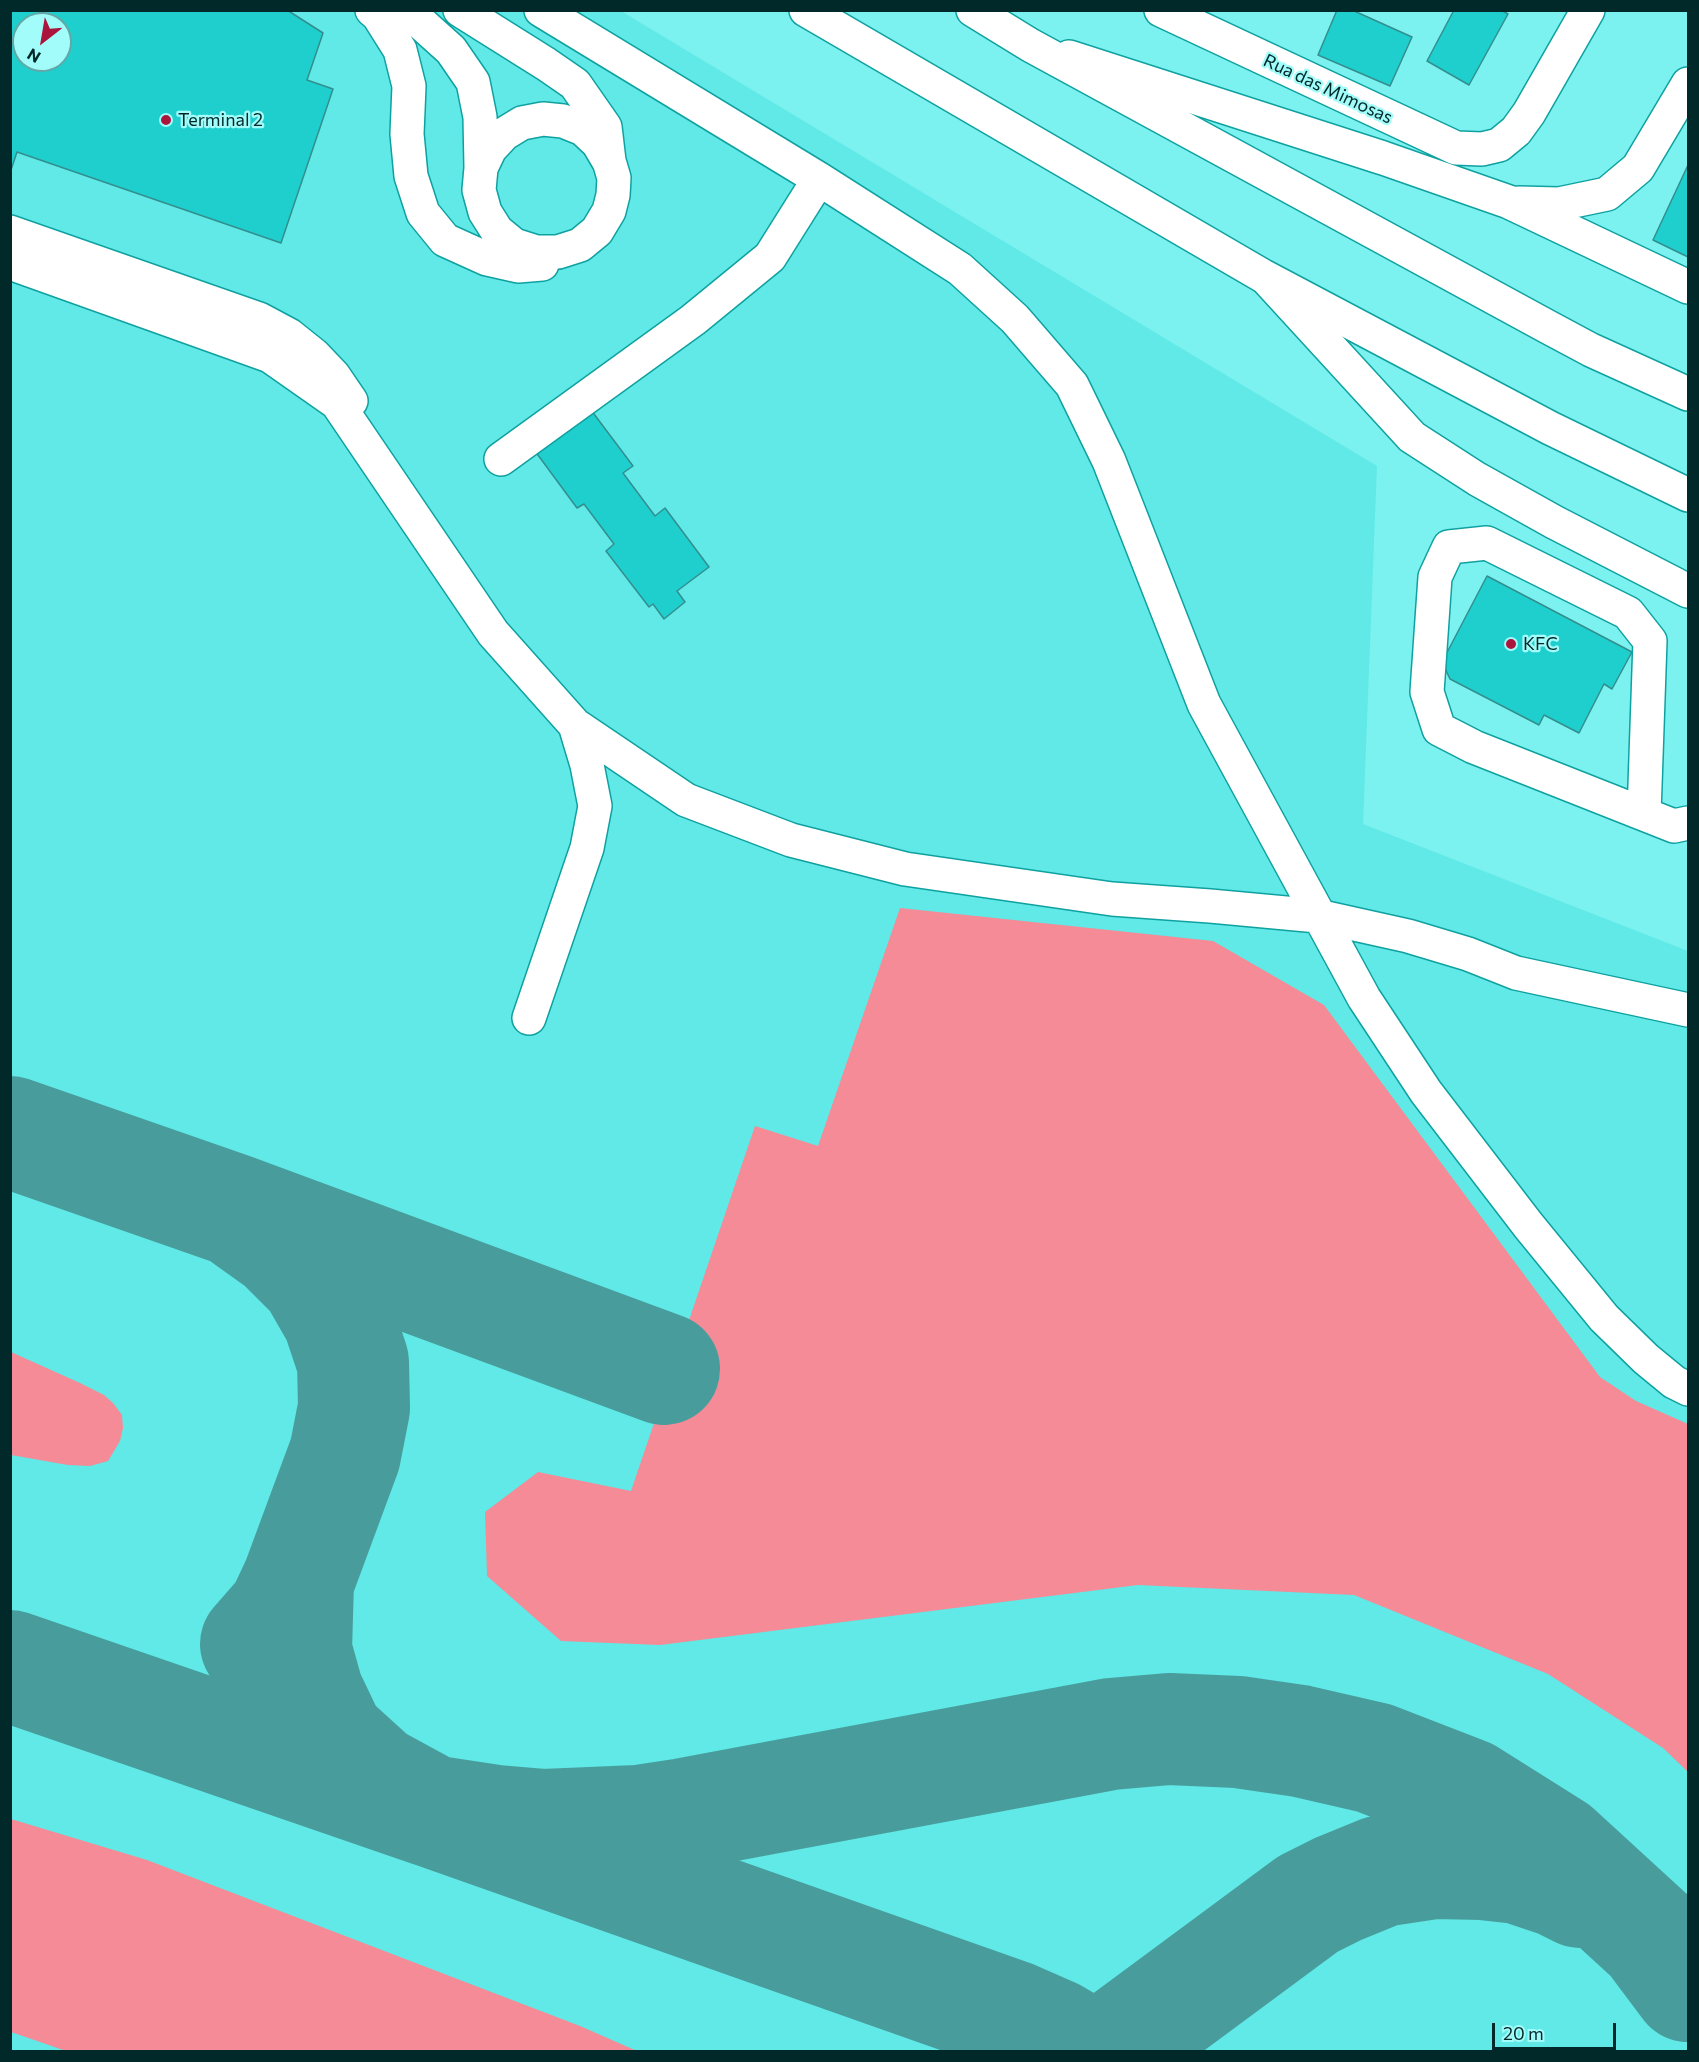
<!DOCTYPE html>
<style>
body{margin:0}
#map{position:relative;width:1699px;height:2062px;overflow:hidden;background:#7cf2f0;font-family:Commissioner,sans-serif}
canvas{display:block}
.frame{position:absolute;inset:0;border:12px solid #012929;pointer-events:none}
.north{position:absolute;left:12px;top:12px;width:60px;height:60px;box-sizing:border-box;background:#a2fcfa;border:2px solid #62a8a6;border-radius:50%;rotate:211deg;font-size:16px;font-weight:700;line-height:24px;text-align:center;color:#012929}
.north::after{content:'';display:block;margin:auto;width:21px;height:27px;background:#ab153d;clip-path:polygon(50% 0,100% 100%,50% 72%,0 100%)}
.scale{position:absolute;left:1492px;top:2023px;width:124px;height:27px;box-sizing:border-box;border:3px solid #012929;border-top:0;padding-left:8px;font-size:18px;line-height:21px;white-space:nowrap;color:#012929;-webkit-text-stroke:4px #a2fcfa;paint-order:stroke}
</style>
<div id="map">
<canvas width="1699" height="2062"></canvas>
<div class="frame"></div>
<div class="north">N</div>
<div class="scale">20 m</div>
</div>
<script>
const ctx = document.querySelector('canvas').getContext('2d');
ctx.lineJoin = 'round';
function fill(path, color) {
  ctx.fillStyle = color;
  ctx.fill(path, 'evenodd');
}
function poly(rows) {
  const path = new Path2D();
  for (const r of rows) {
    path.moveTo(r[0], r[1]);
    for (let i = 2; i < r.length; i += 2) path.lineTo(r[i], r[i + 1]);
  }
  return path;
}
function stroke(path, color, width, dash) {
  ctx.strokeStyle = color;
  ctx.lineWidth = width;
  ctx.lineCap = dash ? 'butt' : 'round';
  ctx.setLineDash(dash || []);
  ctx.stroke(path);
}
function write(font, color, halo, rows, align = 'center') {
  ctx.font = font + ' Commissioner,sans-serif';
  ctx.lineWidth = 4.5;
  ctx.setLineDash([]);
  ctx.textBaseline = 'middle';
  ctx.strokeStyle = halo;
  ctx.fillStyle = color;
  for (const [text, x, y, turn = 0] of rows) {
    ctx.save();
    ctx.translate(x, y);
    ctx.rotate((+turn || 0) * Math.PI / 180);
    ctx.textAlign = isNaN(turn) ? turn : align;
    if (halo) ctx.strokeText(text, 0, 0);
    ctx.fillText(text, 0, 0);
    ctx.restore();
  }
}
fill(poly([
 [11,11,621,11,1377,466,1363,824,1688,951,1688,2051,11,2051],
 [24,24,60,24,60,60,24,60]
]), '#60e9e7');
fill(poly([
 [900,908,1213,941,1324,1005,1600,1377,1636,1401,1688,1424,1688,1772,1663,1748,1548,1674,1354,1595,1138,1585,660,1645,561,1641,487,1576,485,1512,538,1472,631,1491,755,1126,818,1146],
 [11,1352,80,1383,104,1395,113,1403,122,1415,123,1428,120,1441,108,1461,90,1466,68,1465,11,1455],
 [11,1819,147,1860,580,2026,637,2051,69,2052,11,2032]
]), '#f48b96');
stroke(poly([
 [10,1132,234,1210,664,1369],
 [246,1218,281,1243,315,1277,338,1317,353,1362,354,1408,345,1454,298,1581,283,1613,256,1644],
 [298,1581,296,1651,308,1694,330,1740,374,1780,431,1811,1012,2016,1053,2034,1084,2052],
 [10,1666,431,1811,497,1821,544,1825,638,1821,684,1814,1111,1734,1169,1729,1238,1732,1300,1741,1374,1758,1467,1794,1556,1850,1652,1938,1688,1986],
 [1108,2052,1308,1904,1338,1889,1382,1871,1435,1863,1483,1864,1519,1868,1558,1881,1580,1892]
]), '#489d9c', 112);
const building = poly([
 [10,10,287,10,323,33,307,80,333,89,281,243,17,152,10,173,10,10],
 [24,24,60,24,60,60,24,60,24,24],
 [1337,10,1352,10,1412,37,1390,86,1318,55,1337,10],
 [1454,10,1501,10,1508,14,1469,85,1427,61,1454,10],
 [1688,165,1688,257,1653,240,1688,165],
 [591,410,633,466,623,473,655,516,665,508,709,567,677,591,685,602,664,619,653,604,649,607,606,551,614,544,584,504,577,508,535,451,591,410],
 [1487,576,1632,652,1612,689,1604,684,1579,733,1544,715,1539,725,1450,679,1442,662,1487,576]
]);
fill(building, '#1ecfce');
stroke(building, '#328f8e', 1.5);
const minor = poly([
 [372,10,378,15,400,50,409,86,407,134,411,176,423,213,445,240,487,259,518,266,542,264],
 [403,10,421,23,451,50,473,82,480,117,481,168,479,190,485,212,497,231,514,245,536,252,558,252,580,245,597,231,609,211,613,195,614,178,609,161,605,127,575,84,546,64,460,10],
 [541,10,819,179,960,269,1015,319,1072,385,1109,461,1204,704,1364,998,1426,1092,1528,1225,1604,1318,1646,1359,1674,1382,1688,1389],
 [1161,10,1456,148,1482,149,1499,145,1516,131,1529,113,1588,10],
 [1069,57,1383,158,1509,202,1688,287],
 [481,168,490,149,504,134,522,123,543,119,563,121,583,129,598,143,608,160],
 [1519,203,1559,204,1607,194,1638,168,1688,84],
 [10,232,259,319,289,335,314,355,334,376,351,401],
 [10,263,270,356,337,403,493,633,575,725,686,800,791,840,905,869,1112,899,1210,906,1318,916,1408,936,1468,954,1516,973,1688,1010],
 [1269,281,1412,437,1477,479,1554,522,1688,591],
 [501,459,693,320,770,257,819,179],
 [1644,814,1650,641,1628,613,1487,543,1449,547,1435,577,1427,692,1439,729,1474,747,1674,826,1688,823],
 [529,1018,587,848,595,806,587,765,575,725]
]);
const highway = poly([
 [806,10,1263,276,1550,428,1688,495],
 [973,10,1030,45,1548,327,1591,350,1688,394]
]);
stroke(minor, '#0fa1a0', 36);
stroke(highway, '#0fa1a0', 36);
stroke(minor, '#fff', 33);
stroke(highway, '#fff', 33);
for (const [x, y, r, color] of [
 [166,120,6,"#ab153d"],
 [1511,644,6,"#ab153d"]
]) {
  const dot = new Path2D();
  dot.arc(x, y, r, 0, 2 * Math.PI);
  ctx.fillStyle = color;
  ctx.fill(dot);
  stroke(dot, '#a2fcfa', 2);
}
write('18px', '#012929', '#a2fcfa', [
 ["Rua das Mimosas",1328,89,25]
]);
write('18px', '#012929', '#a2fcfa', [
 ["Terminal 2",178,120],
 ["KFC",1523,644]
], 'left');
</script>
